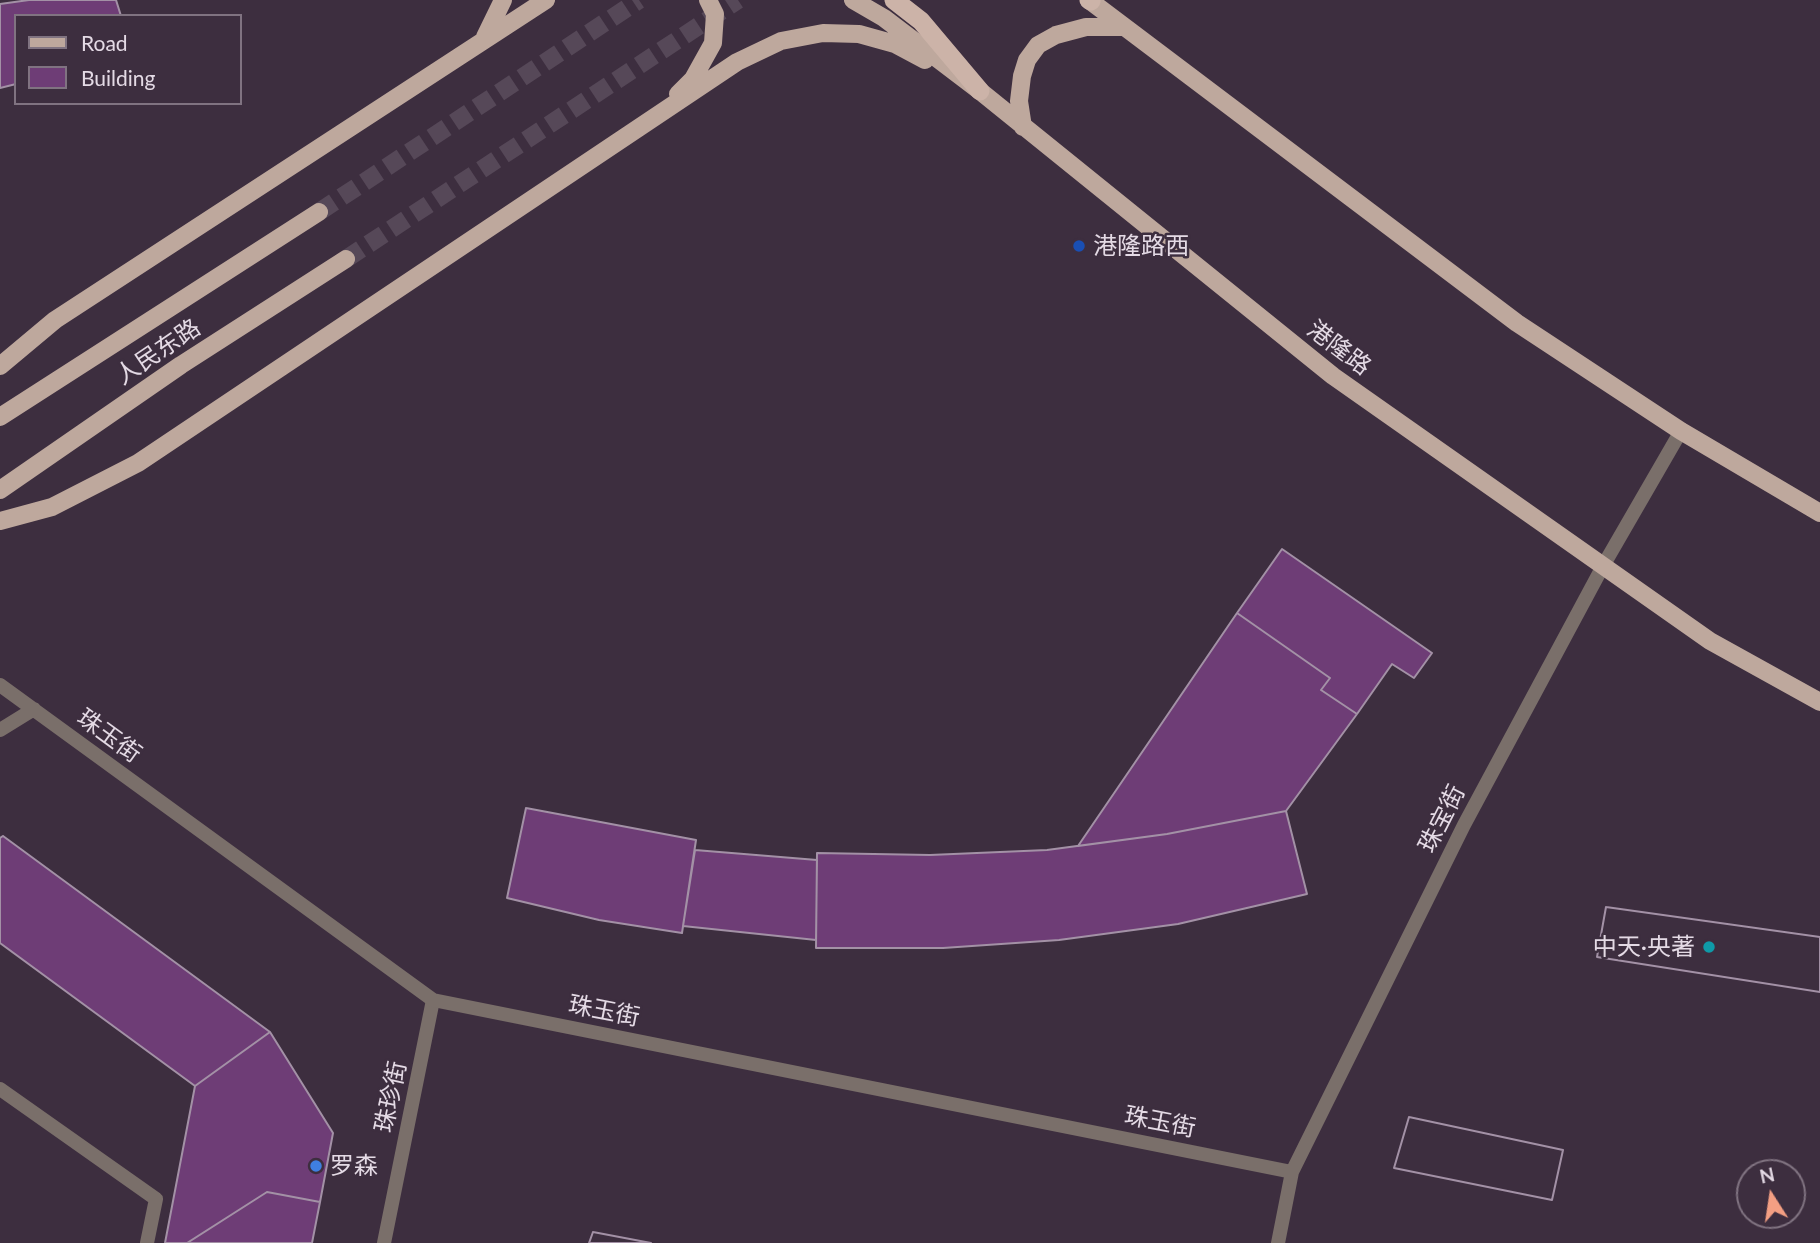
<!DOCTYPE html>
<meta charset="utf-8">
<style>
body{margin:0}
#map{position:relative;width:1820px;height:1243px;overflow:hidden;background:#3d2e3f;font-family:Lato,sans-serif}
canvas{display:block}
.legend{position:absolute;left:14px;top:14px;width:228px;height:91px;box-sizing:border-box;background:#3d2e3f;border:2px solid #807381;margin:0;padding:9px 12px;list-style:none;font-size:21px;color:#e4dae5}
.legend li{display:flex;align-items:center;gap:14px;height:35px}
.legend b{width:35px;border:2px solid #807381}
.north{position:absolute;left:1736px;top:1159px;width:70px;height:70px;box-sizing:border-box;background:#3d2e3f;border:2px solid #807381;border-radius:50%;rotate:348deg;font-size:19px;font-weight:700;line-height:28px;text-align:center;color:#e4dae5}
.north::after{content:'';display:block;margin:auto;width:24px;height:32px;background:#f39f83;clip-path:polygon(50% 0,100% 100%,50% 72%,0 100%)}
</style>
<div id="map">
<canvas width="1820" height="1243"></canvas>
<ul class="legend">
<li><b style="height:9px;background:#bea89d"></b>Road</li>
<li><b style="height:19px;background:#6e3d76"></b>Building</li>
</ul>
<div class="north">N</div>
</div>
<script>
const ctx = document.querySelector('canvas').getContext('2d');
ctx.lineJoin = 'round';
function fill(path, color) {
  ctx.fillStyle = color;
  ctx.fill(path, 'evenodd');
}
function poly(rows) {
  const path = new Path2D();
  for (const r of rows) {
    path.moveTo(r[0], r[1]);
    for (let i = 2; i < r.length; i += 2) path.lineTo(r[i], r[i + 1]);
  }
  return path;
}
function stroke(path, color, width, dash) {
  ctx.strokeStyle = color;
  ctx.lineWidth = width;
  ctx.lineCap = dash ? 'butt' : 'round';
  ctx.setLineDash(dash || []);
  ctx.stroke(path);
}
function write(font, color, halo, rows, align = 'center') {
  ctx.font = font + ' Lato,"Noto Sans SC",sans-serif';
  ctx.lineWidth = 5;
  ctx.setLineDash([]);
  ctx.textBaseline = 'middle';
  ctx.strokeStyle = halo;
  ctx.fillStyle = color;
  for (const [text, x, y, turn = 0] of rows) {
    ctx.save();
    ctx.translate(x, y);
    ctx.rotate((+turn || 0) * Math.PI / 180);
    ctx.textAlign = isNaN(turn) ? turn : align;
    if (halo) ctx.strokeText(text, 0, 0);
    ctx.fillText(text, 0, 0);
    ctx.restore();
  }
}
const building = poly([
 [29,0,116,0,121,16,16,16,16,84,0,88,0,4,29,0],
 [1282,549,1432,653,1414,678,1392,664,1357,714,1321,690,1330,678,1237,613,1282,549],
 [1237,613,1330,678,1321,690,1357,714,1286,811,1167,834,1078,846,1237,613],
 [526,808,696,840,682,933,599,920,507,898,526,808],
 [1286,811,1307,894,1178,924,1059,940,943,948,816,948,817,853,930,855,1047,850,1167,834,1286,811],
 [3,836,270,1032,195,1086,0,943,0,838,3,836],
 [695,850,817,860,816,940,683,926,695,850],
 [1606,907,1820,937,1820,992,1597,957,1606,907],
 [1606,907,1820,937,1820,992,1597,957,1606,907],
 [270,1032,333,1133,320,1202,267,1192,187,1243,165,1243,195,1086,270,1032],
 [1409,1117,1563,1150,1552,1200,1394,1168,1409,1117],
 [1409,1117,1563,1150,1552,1200,1394,1168,1409,1117],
 [267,1192,320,1202,312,1243,187,1243,267,1192],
 [593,1232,651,1243,589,1243,593,1232],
 [593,1232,651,1243,589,1243,593,1232]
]);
fill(building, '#6e3d76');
stroke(building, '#a391a6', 2);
stroke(poly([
 [319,212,639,0],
 [346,259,738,0]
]), '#564858', 18, [18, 9]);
stroke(poly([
 [384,1243,433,1000]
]), '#7a6f6a', 14);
stroke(poly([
 [0,685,433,1000,1292,1172],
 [0,730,34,709],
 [0,1089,156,1199,147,1243],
 [1278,1243,1292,1172,1464,825,1603,566,1681,431]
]), '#7a6f6a', 14);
stroke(poly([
 [853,0,884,18,980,91,1333,376,1710,641,1820,702],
 [1089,0,1517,323,1681,431,1820,513],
 [485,37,503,0],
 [678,94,693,79,713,43,715,14,708,0],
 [1023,127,1019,101,1022,76,1027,60,1038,45,1056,35,1086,27,1125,27],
 [0,366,55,320,546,0],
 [0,417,319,212],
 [0,490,181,365,346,259],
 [0,521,52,507,138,463,737,62,781,41,823,33,859,34,895,44,925,60]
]), '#bea89d', 18);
stroke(poly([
 [894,0,921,21,980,91],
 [1089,0,1091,1]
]), '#ccb3a8', 19);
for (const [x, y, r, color] of [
 [1079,246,7,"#1a4fb4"],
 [1709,947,7,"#0f9aa8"],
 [316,1166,7,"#3f7fe0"]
]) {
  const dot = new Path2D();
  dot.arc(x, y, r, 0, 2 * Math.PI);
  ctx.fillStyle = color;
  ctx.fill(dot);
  stroke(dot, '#3d2e3f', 2.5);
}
write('24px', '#e4dae5', '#3d2e3f', [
 ["港隆路西",1093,246],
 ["中天·央著",1695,947,"right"],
 ["罗森",330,1166]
], 'left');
write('24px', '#e4dae5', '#3d2e3f', [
 ["港隆路",1339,348,37],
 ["人民东路",158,352,-34],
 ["珠玉街",109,736,36],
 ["珠宝街",1442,819,-63],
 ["珠玉街",604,1011,11],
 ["珠珍街",391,1097,-78],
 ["珠玉街",1160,1122,11]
]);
</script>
